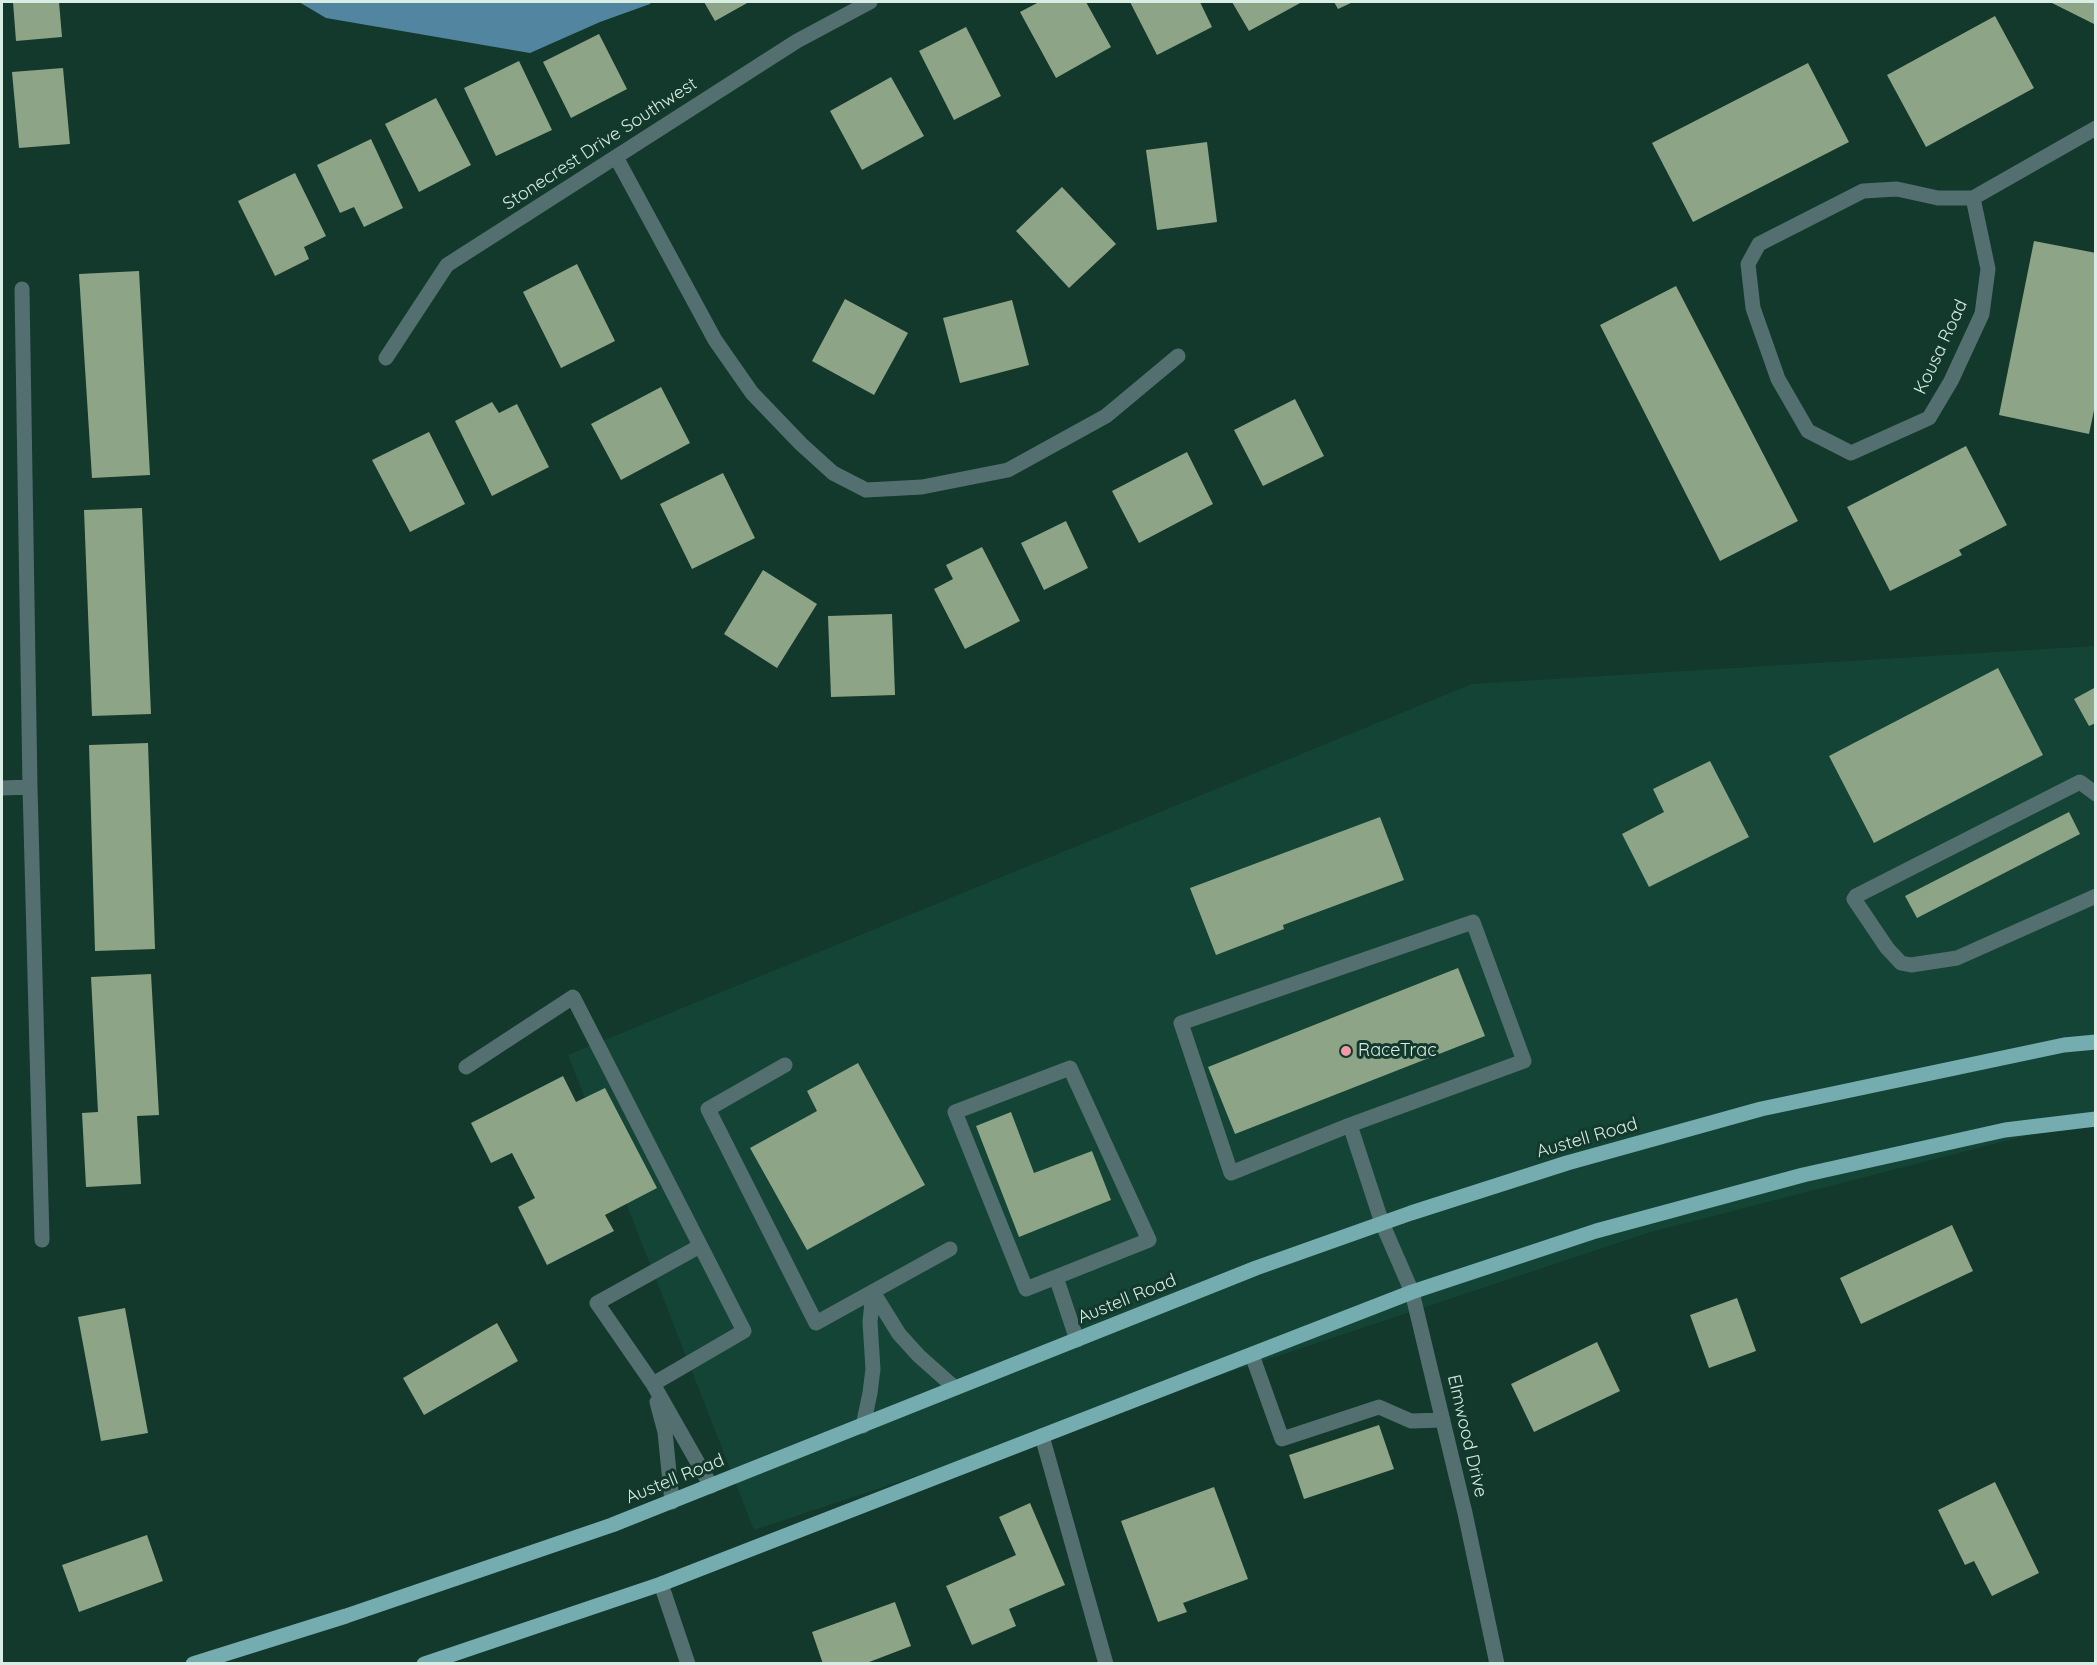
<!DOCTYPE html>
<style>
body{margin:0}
#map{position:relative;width:2097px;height:1665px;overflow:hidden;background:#12392c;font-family:Quicksand,sans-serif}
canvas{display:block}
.frame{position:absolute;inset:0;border:3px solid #d8ede4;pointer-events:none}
</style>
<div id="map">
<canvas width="2097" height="1665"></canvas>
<div class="frame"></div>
</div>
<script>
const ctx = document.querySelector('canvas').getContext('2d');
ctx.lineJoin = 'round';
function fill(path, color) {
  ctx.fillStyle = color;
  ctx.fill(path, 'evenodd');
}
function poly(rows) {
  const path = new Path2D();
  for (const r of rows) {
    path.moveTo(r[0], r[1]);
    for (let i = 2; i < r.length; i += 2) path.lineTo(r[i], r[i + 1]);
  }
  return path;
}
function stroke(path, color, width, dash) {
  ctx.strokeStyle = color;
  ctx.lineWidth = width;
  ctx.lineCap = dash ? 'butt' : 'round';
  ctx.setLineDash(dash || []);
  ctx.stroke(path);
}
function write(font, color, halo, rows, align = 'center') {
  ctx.font = font + ' Quicksand,sans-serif';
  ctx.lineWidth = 6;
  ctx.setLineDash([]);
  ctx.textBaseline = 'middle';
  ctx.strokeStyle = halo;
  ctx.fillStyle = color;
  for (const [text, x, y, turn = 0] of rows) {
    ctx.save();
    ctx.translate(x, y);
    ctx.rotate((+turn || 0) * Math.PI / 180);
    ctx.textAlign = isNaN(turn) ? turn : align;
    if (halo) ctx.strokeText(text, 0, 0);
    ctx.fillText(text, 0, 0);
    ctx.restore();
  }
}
fill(poly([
 [2095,646,2095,1118,1651,1232,754,1530,568,1055,1472,684]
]), '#134436');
fill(poly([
 [299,2,651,2,650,4,600,22,530,53,326,18]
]), '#5286a0');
fill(poly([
 [13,2,59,2,62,37,16,41],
 [704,2,749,2,715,21],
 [1039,2,1086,2,1111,47,1056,78,1020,12],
 [1130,2,1200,2,1212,27,1157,55],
 [1232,2,1302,2,1249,31],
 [1334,2,1353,2,1338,9],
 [2050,2,2096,2,2096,25],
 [1995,16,2034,88,1926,147,1887,75],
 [966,27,1001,96,954,120,919,51],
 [599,34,627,89,571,118,543,62],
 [519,61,552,130,496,156,464,88],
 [1808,63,1849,142,1693,222,1652,143],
 [63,68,70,144,19,148,12,72],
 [891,77,924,136,862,170,830,111],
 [436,98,471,165,419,192,385,124],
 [371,139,403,208,364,227,354,207,340,213,317,165],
 [1207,142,1217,222,1157,230,1146,150],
 [295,173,326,236,304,247,309,259,275,276,238,201],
 [1062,187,1116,244,1069,288,1016,231],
 [2034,241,2096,253,2096,401,2089,434,1999,415],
 [577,264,615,341,561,368,523,292],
 [139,271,150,475,92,478,79,274],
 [1676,286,1798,521,1720,561,1600,325],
 [845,299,908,333,874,395,812,361],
 [1012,300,1029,365,960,383,943,318],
 [661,387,690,443,621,480,591,424],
 [1295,399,1324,456,1263,486,1234,430],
 [492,402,499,413,517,404,549,467,492,496,455,421],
 [429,432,465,504,410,532,372,460],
 [1966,446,2007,525,1959,550,1962,555,1890,591,1847,507],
 [1187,452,1213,504,1139,543,1112,491],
 [723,473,755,538,692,569,660,504],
 [142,508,151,714,92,716,84,510],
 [1066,521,1088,568,1044,590,1021,543],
 [982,547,1020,621,965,649,934,589,953,579,946,565],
 [763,570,817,604,777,668,724,634],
 [892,614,895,695,831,697,828,616],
 [1998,668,2043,755,1874,843,1829,756],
 [2096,687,2096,723,2089,726,2074,699],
 [148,743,155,949,95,951,89,745],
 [1710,761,1749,837,1649,887,1622,834,1664,812,1653,789],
 [2069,812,2080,834,1917,918,1905,896],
 [1380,817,1404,880,1283,925,1284,929,1216,955,1190,888],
 [1458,968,1485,1036,1235,1134,1208,1067],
 [151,974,159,1115,137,1116,141,1184,86,1187,82,1113,98,1112,91,977],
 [858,1063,925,1185,807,1250,750,1148,817,1111,807,1091],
 [563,1076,576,1102,605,1088,657,1188,605,1215,614,1231,547,1265,518,1207,535,1198,512,1153,491,1163,471,1123],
 [1011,1112,1034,1173,1092,1151,1111,1200,1019,1237,976,1126],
 [1952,1225,1973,1271,1861,1324,1840,1278],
 [1737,1298,1756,1351,1709,1368,1690,1315],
 [125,1308,148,1433,101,1441,78,1317],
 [497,1323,518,1361,424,1415,403,1378],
 [1597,1342,1620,1391,1534,1432,1511,1384],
 [1379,1425,1394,1469,1304,1499,1289,1455],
 [1995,1482,2039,1573,1992,1596,1974,1561,1965,1565,1938,1510],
 [1214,1487,1248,1579,1183,1603,1187,1612,1158,1622,1121,1521],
 [1030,1503,1065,1585,1009,1609,1016,1626,972,1645,946,1586,1016,1555,999,1517],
 [147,1535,163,1581,79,1612,62,1565],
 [895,1602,911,1646,864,1664,823,1664,812,1632]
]), '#8ea486');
stroke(poly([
 [616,157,715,340,752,393,801,444,833,473,866,490,922,487,1008,470,1106,416,1178,356],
 [1973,198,1988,269,1982,314,1951,381,1929,418,1851,453,1808,431,1778,379,1753,308,1748,264,1759,244,1863,191,1897,189,1938,198,1973,198,2096,128],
 [386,358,447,265,797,41,870,2],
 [30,787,42,1240],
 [2,788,30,787,22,289],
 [2096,794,2080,782,1856,896,1854,899,1887,948,1901,963,1911,965,1957,958,2096,896],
 [785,1065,708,1109,816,1323,950,1249],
 [466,1067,573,997,744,1331,653,1384],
 [1070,1068,1149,1240,1026,1289,955,1112,1070,1068],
 [1350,1125,1231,1173,1181,1023,1473,922,1524,1061,1350,1125,1382,1223,1412,1292,1465,1513,1497,1664],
 [700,1246,597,1303,653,1384,711,1486],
 [1056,1277,1077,1340],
 [1252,1355,1282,1439,1379,1407,1411,1421,1443,1420],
 [657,1402,665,1432,672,1502],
 [863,1426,870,1393,873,1369,870,1322,873,1292,899,1334,919,1356,955,1388],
 [1042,1436,1106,1664],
 [661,1584,688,1664]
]), '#546f70', 15);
stroke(poly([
 [193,1664,346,1616,612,1525,1256,1268,1411,1213,1567,1163,1761,1109,2064,1045,2096,1042],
 [424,1664,661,1584,1412,1292,1596,1231,1803,1175,2005,1130,2096,1119]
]), '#74acaf', 15);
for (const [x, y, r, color] of [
 [1346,1051,6,"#f49aa6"]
]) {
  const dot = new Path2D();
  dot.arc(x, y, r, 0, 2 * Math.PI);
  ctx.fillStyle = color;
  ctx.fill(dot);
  stroke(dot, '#12392c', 2);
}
write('18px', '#d8ede4', '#12392c', [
 ["Stonecrest Drive Southwest",600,144,-33],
 ["Kousa Road",1941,347,-65],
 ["Austell Road",1587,1138,-16],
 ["Austell Road",1127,1299,-22],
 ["Elmwood Drive",1467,1436,77],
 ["Austell Road",675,1479,-22]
]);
write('18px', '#d8ede4', '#12392c', [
 ["RaceTrac",1358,1051]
], 'left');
</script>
